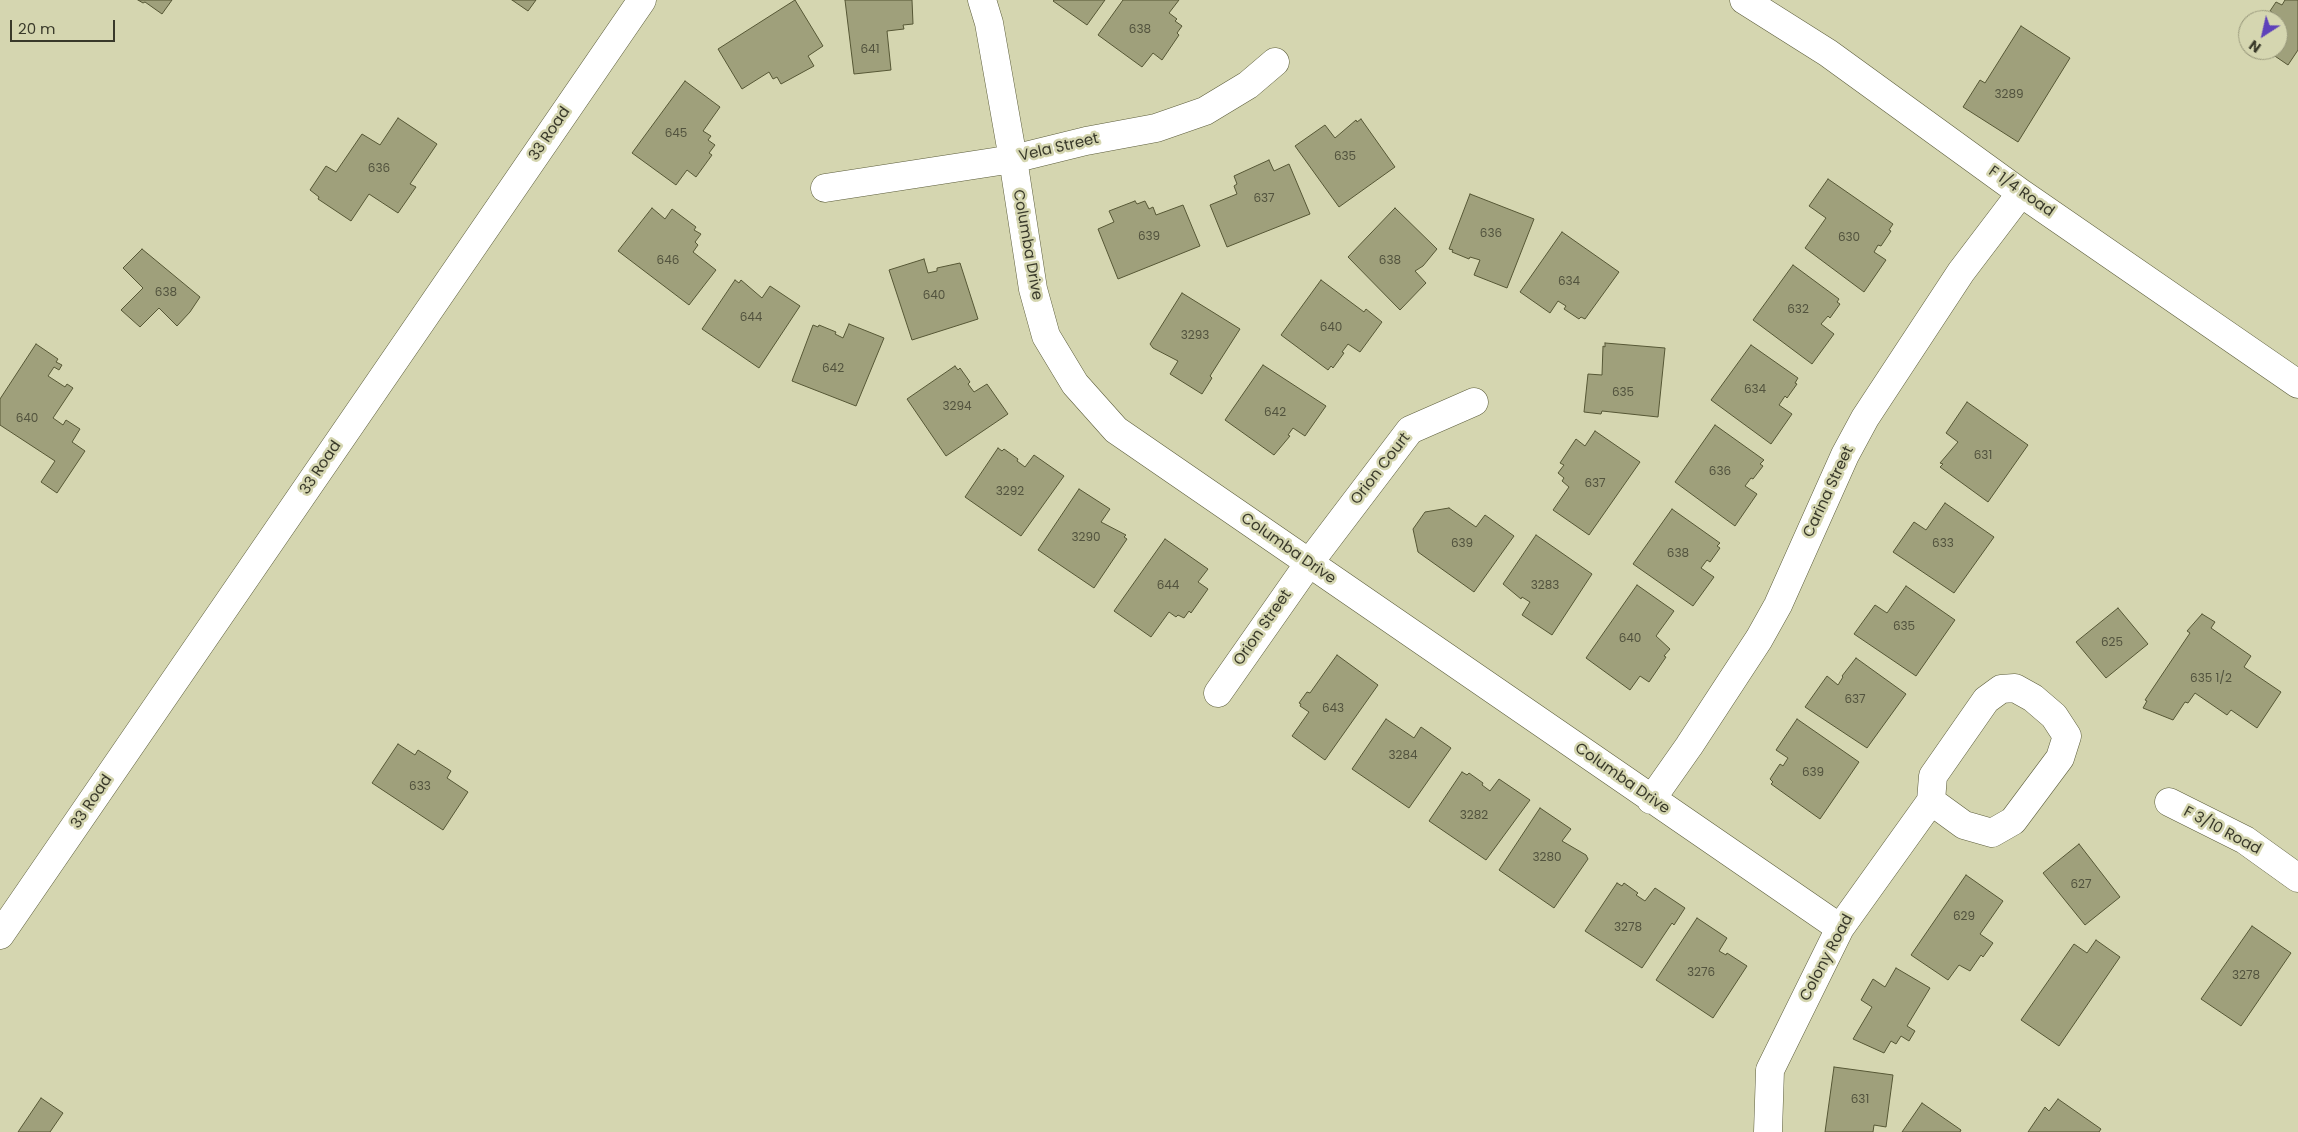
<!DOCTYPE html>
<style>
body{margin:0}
#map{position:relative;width:2298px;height:1132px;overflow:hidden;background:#d5d6b0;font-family:Poppins,sans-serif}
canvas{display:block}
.north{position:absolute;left:2238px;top:10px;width:50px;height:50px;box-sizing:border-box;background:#d5d6b0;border:1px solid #97977a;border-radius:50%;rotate:215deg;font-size:14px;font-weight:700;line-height:20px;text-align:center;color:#39392a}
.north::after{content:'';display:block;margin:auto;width:18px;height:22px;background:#5e41ba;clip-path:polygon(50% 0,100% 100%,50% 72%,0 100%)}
.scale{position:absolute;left:10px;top:20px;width:105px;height:22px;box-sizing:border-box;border:2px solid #39392a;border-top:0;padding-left:6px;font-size:15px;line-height:18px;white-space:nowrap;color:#39392a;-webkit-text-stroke:4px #d5d6b0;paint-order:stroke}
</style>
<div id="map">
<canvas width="2298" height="1132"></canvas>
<div class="north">N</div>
<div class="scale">20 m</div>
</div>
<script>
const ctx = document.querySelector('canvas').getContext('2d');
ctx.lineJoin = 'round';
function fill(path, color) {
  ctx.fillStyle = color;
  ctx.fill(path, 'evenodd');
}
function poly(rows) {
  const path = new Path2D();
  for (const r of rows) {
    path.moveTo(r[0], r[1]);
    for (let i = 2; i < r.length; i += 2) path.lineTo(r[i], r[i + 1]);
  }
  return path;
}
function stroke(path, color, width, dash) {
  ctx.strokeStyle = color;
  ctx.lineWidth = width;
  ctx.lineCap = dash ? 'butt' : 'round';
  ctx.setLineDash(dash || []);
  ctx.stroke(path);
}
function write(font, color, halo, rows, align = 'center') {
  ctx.font = font + ' Poppins,sans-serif';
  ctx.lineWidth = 5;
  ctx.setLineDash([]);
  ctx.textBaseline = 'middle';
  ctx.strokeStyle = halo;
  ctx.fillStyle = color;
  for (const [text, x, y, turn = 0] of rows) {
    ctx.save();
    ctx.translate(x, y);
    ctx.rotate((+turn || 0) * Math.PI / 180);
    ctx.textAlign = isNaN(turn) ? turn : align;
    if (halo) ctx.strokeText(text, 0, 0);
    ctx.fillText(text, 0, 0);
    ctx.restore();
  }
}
const building = poly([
 [138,0,172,0,162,14,145,2,143,3,138,0],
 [512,0,536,0,528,11,512,0],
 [795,0,823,46,808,56,814,66,781,84,777,77,773,79,769,72,742,89,718,49,795,0],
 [845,0,912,0,913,24,903,25,904,29,887,31,891,70,854,74,845,0],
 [1054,0,1105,0,1087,25,1053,1,1054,0],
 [1123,0,1179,0,1169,13,1177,19,1175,21,1182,26,1177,33,1179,35,1162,60,1153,53,1142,67,1098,35,1123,0],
 [2285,0,2298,0,2298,50,2288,65,2266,50,2278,50,2278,20,2271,20,2275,14,2270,11,2276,2,2282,5,2285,0],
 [2021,26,2070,58,2018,142,1963,107,1980,80,1985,83,2021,26],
 [685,81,720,107,703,131,711,136,708,140,715,145,709,153,712,155,696,177,687,170,676,185,632,153,685,81],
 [398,118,437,144,410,184,416,187,398,213,369,194,351,221,318,199,319,197,310,190,326,166,336,172,362,134,380,145,398,118],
 [1361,119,1395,167,1339,207,1295,146,1325,125,1335,138,1356,120,1357,122,1361,119],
 [1269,160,1274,171,1289,164,1310,214,1227,247,1210,205,1237,194,1234,186,1237,184,1234,176,1269,160],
 [1828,179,1893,224,1889,230,1891,231,1881,246,1878,245,1874,252,1886,260,1864,292,1805,248,1826,218,1809,206,1828,179],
 [1470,194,1534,219,1507,288,1474,275,1480,260,1470,257,1469,259,1452,252,1453,250,1449,249,1470,194],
 [1135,201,1137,204,1145,201,1149,209,1153,207,1156,215,1183,205,1200,246,1118,279,1098,229,1114,222,1109,211,1135,201],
 [652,208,665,219,672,209,696,227,694,230,701,234,695,242,698,245,693,252,716,270,689,305,618,251,652,208],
 [1395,208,1437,249,1423,266,1415,271,1426,283,1400,310,1348,257,1395,208],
 [1562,232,1619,272,1585,319,1581,317,1579,319,1564,309,1566,306,1558,301,1550,313,1520,292,1562,232],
 [142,249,200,297,190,312,177,326,159,308,140,327,121,310,143,288,123,268,142,249],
 [924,259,928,273,937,271,937,268,960,263,978,319,912,340,889,270,924,259],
 [1793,265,1839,299,1837,302,1840,304,1830,318,1828,316,1821,324,1834,334,1812,364,1753,320,1793,265],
 [735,280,739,283,741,280,762,298,770,286,800,306,759,368,702,329,735,280],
 [1321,280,1364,312,1366,309,1382,322,1360,352,1348,344,1342,352,1344,353,1333,368,1331,366,1328,370,1281,335,1321,280],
 [1182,293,1240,329,1210,376,1212,378,1202,394,1170,374,1178,361,1153,348,1150,344,1182,293],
 [849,324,884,338,856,406,792,381,813,325,818,327,819,325,836,332,835,334,843,338,849,324],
 [1605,343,1665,348,1658,417,1602,411,1601,414,1584,412,1588,374,1602,375,1603,346,1605,347,1605,343],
 [36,344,58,359,56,362,62,365,59,370,54,367,48,376,65,387,67,384,73,388,53,418,63,425,66,420,80,429,72,442,85,451,57,493,41,482,55,461,0,425,0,399,36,344],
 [1751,345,1798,378,1795,383,1797,384,1787,398,1785,396,1779,405,1792,414,1771,444,1711,400,1751,345],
 [1263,365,1326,406,1305,436,1293,428,1288,435,1290,436,1274,455,1225,420,1263,365],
 [955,366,958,370,960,368,970,382,968,384,974,392,987,384,1008,414,946,456,907,399,955,366],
 [1967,402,2028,445,1988,502,1940,467,1943,464,1940,463,1958,442,1946,433,1967,402],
 [1715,425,1764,460,1760,464,1763,466,1753,479,1751,478,1745,486,1757,494,1735,526,1675,482,1715,425],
 [1595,431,1640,462,1589,535,1553,510,1569,487,1562,481,1564,478,1558,473,1564,465,1560,463,1576,439,1585,446,1595,431],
 [998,448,1002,451,1004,449,1018,459,1017,461,1025,467,1034,455,1064,476,1021,536,965,497,998,448],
 [1079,489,1110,509,1101,522,1126,535,1124,537,1127,539,1094,588,1038,550,1079,489],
 [1945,503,1994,537,1954,593,1893,552,1914,522,1926,530,1945,503],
 [1449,508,1476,527,1485,515,1514,536,1474,592,1418,552,1413,529,1425,512,1449,508],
 [1672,509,1720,543,1717,546,1720,548,1710,562,1707,560,1701,568,1714,577,1693,606,1633,564,1672,509],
 [1536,535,1592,574,1552,635,1522,615,1530,602,1522,597,1521,599,1503,584,1536,535],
 [1165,539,1208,569,1198,582,1208,589,1191,613,1189,611,1184,618,1178,615,1176,617,1169,612,1151,637,1114,611,1165,539],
 [1637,585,1674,611,1656,636,1670,649,1664,656,1666,657,1649,682,1640,676,1630,690,1586,658,1637,585],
 [1906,586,1955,620,1916,676,1854,634,1875,605,1887,613,1906,586],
 [2118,608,2148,644,2106,678,2076,642,2118,608],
 [2202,614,2215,622,2211,628,2251,656,2244,667,2281,692,2257,728,2231,710,2227,715,2195,693,2188,703,2185,702,2173,720,2143,708,2147,701,2145,700,2190,633,2187,631,2202,614],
 [1337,655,1378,685,1325,760,1292,736,1309,712,1300,706,1301,704,1299,703,1307,692,1310,693,1337,655],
 [1856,658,1906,694,1867,748,1805,707,1827,676,1838,685,1843,677,1842,676,1856,658],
 [1386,719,1414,738,1421,727,1451,748,1409,808,1352,769,1386,719],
 [1797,719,1859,762,1820,819,1771,784,1773,782,1770,779,1780,764,1783,766,1788,758,1776,750,1797,719],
 [398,744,415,755,418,750,451,771,447,778,468,792,443,830,372,783,398,744],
 [1462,772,1467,775,1469,773,1483,783,1482,785,1490,791,1499,779,1530,800,1486,860,1429,821,1462,772],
 [1540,808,1571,829,1562,841,1586,855,1588,859,1554,908,1499,870,1540,808],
 [2079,844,2120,897,2085,925,2043,873,2079,844],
 [1966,875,2003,901,1980,934,1993,943,1983,957,1981,955,1970,971,1959,965,1948,980,1911,955,1966,875],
 [1617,883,1622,886,1624,883,1638,893,1636,895,1645,901,1655,888,1685,908,1674,925,1672,923,1642,968,1585,931,1617,883],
 [1697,918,1727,938,1719,951,1726,955,1727,953,1747,966,1713,1018,1656,980,1697,918],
 [2252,926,2291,953,2241,1026,2201,999,2252,926],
 [2096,940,2120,957,2059,1046,2021,1020,2074,944,2087,953,2096,940],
 [1896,968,1930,988,1907,1026,1915,1031,1909,1041,1901,1036,1896,1044,1891,1041,1884,1053,1853,1039,1872,1007,1861,1000,1873,979,1885,987,1896,968],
 [1834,1067,1893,1075,1886,1127,1874,1125,1873,1132,1825,1132,1834,1067],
 [41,1098,63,1113,50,1132,18,1132,41,1098],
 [2058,1099,2101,1129,2099,1132,2028,1132,2045,1107,2049,1111,2058,1099],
 [1922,1103,1961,1130,1960,1132,1902,1132,1922,1103]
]);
fill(building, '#9fa07b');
stroke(building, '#565735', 1);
const minor = poly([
 [982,0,989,23,1013,159,1033,289,1046,336,1075,384,1116,430,1840,928],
 [1744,0,1828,53,2021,193,2298,384],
 [825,188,1013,159,1086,141,1156,128,1205,111,1248,85,1275,62],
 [1218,693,1309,563,1410,430,1474,402],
 [1651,800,1689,746,1759,639,1778,605,1845,455,1865,418,1961,272,2021,193],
 [2169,802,2245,840,2298,878],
 [0,935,642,0],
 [1768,1132,1770,1070,1840,928,1931,801,1933,776,1986,700,2001,689,2015,688,2033,698,2054,716,2067,736,2060,758,2013,821,1992,833,1964,825,1931,801]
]);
stroke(minor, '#5c5d3b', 29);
stroke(minor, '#fff', 28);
write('12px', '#52533e', null, [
 ["638",1140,30],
 ["641",870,50],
 ["3289",2009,95],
 ["645",676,134],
 ["635",1345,157],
 ["636",379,169],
 ["637",1264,199],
 ["636",1491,234],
 ["639",1149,237],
 ["630",1849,238],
 ["646",668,261],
 ["638",1390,261],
 ["634",1569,282],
 ["638",166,293],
 ["640",934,296],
 ["632",1798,310],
 ["644",751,318],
 ["640",1331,328],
 ["3293",1195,336],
 ["642",833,369],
 ["634",1755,390],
 ["635",1623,393],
 ["3294",957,407],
 ["642",1275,413],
 ["640",27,419],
 ["631",1983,456],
 ["636",1720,472],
 ["637",1595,484],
 ["3292",1010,492],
 ["3290",1086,538],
 ["639",1462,544],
 ["633",1943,544],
 ["638",1678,554],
 ["644",1168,586],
 ["3283",1545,586],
 ["635",1904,627],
 ["640",1630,639],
 ["625",2112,643],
 ["635 1/2",2211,679],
 ["637",1855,700],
 ["643",1333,709],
 ["3284",1403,756],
 ["639",1813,773],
 ["633",420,787],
 ["3282",1474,816],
 ["3280",1547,858],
 ["627",2081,885],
 ["629",1964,917],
 ["3278",1628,928],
 ["3276",1701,973],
 ["3278",2246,976],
 ["631",1860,1100]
]);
write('15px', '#39392a', '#d5d6b0', [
 ["33 Road",550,134,-56],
 ["Vela Street",1059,148,-13],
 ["F 1/4 Road",2021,192,35],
 ["Columba Drive",1027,245,80],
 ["33 Road",321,468,-56],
 ["Orion Court",1381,469,-52],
 ["Carina Street",1829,492,-65],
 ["Columba Drive",1288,549,35],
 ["Orion Street",1263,628,-55],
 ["Columba Drive",1622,779,35],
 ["33 Road",92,802,-56],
 ["F 3/10 Road",2222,831,28],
 ["Colony Road",1827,958,-62]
]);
</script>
